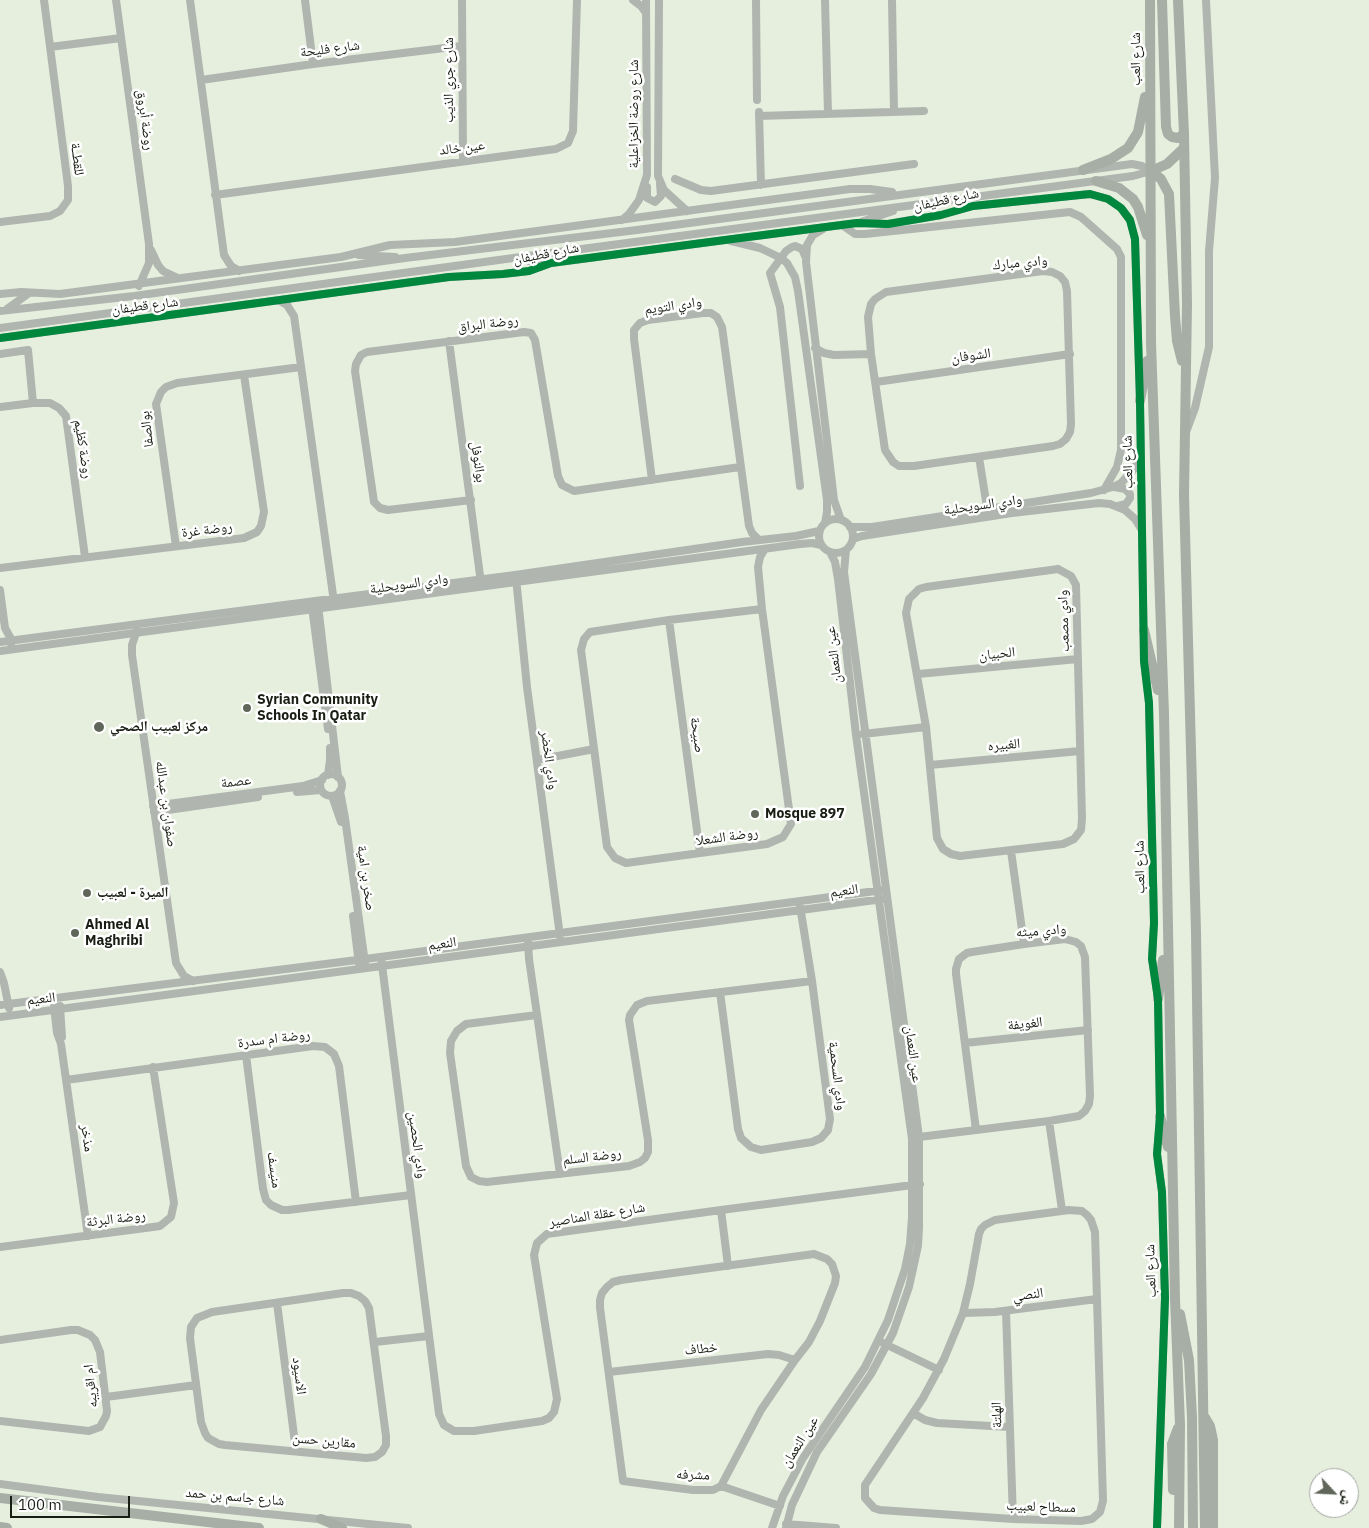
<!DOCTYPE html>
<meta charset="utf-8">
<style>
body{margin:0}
#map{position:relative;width:1369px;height:1528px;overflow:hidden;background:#e6efde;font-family:"IBM Plex Sans","Noto Naskh Arabic",sans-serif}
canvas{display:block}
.north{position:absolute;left:1309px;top:1468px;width:50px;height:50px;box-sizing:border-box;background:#fff;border:1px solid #a3a5a1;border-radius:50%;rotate:115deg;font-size:14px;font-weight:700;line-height:20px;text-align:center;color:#181e13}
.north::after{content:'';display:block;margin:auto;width:18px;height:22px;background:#60675a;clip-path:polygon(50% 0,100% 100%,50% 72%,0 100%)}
.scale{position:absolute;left:10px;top:1496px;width:120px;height:22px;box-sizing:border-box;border:2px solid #181e13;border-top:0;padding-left:6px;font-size:15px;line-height:18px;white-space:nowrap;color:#181e13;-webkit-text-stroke:4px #fff;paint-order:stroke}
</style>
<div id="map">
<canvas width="1369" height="1528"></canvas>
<div class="north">ش</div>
<div class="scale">100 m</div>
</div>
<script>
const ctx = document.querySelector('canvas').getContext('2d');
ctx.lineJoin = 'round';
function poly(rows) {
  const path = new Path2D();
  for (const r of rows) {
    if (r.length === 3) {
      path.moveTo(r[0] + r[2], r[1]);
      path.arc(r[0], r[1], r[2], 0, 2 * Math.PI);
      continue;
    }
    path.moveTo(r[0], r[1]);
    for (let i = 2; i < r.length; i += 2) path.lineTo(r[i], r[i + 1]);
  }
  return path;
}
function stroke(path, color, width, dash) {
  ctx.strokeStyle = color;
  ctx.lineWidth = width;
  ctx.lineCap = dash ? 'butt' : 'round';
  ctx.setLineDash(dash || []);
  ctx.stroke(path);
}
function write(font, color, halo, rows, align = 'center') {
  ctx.font = font + ' "IBM Plex Sans","Noto Naskh Arabic",sans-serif';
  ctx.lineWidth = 5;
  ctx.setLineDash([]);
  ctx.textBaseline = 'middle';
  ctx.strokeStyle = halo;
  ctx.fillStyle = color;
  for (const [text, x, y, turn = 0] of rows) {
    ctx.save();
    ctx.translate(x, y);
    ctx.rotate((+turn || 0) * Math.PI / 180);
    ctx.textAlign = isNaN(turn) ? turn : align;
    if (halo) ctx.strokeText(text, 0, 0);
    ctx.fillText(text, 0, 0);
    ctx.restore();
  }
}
stroke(poly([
 [116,0,149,244,149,263,139,286],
 [190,0,224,255,231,266,239,271],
 [305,0,313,64],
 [462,0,463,160],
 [633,0,641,6,646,13],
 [659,0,658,176,664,190,687,211],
 [756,0,757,100],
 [825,0,828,114],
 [892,0,894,112],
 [50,47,121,38],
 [201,80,313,64,461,46],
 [759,112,761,185],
 [759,116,924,111],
 [675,179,701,190,711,191,914,164],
 [647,187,647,198,655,202,661,196,660,184],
 [215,195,556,149,568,143,573,131,577,0],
 [622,220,629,214,639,200,647,175,646,0],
 [0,222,50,216,60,211,68,200,68,186,44,0],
 [861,222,893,211],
 [842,225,855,234,865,234,1070,212,1081,217,1117,249,1121,257,1121,450,1117,467,1104,490],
 [823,229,813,235,807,245,806,262,834,500,841,520],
 [731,241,760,248,781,258,787,263,795,277,798,291,827,500,827,512,825,523],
 [151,250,158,265,163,271,178,278],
 [359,255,395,257],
 [520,260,548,263],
 [1043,271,1052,272,1060,276,1065,282,1067,291,1071,424,1070,432,1066,439,1060,444,1053,446,914,466,899,466,893,462,885,450,871,354,868,317,871,304,875,299,886,292,1043,271],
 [0,294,21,292,60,294,341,257,390,245,455,242,850,189,870,189,892,192],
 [280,301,287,305,294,316,334,602],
 [7,309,29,293],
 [0,311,134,296,405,258,637,230,1132,164,1142,166,1151,171],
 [0,328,506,259,1133,176,1151,171],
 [0,338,449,277,503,274,529,271,551,263,725,240,857,223,888,224,941,215,973,206,1090,194,1108,199,1121,208,1130,220,1135,239,1140,401,1144,661,1149,703,1154,923,1152,959,1158,999,1160,1116,1157,1154,1162,1192,1165,1298,1157,1528],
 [449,341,481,583],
 [815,348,824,353,834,355,871,354],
 [0,354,28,350,33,403],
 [876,382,1070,354],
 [0,407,33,403,50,403,59,408,66,416,85,557],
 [1186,432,1195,408,1209,347,1209,251,1215,178,1206,0],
 [979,457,988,514],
 [652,480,634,339,634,330,640,323,648,320,703,313,711,313,717,317,722,327,749,526,752,533,759,540],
 [800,486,780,307,770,273,786,251,792,247,795,246,802,249,805,256],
 [1114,487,1125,489,1130,494,1130,498,1126,504,1118,506],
 [471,500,388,510,380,508,374,502,355,371,356,364,361,355,367,352,524,332,531,333,535,340,558,476,562,485,574,491,740,467],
 [836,536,17],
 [850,527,872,527,1091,493,1113,487,1121,483,1134,469,1139,459],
 [853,539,862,536,1012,513,1099,503,1110,504,1125,510,1135,519,1142,530],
 [176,546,157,411,156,404,161,392,166,387,177,383,301,367],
 [0,568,244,538,257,532,261,526,264,512,244,375],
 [1058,569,1071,576,1076,585,1082,819,1081,830,1074,839,1063,844,960,856,951,854,943,849,937,838,926,727,906,613,909,599,919,589,926,587,1058,569],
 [516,578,527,687,560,936],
 [0,590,5,628,10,637,11,644],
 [318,605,338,777],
 [312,607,328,729],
 [762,609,669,620,590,632,584,639,581,650,607,847,615,858,626,863,767,844,783,837,791,824,762,609,758,567,760,557,765,549],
 [669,620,700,853],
 [137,630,132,645,132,655,176,963,184,976,193,981],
 [0,642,515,575,742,542,796,536,819,531],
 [0,651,800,544,812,543,821,545],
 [918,674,1078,659],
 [863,734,926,727],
 [537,760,594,749],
 [930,765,1080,751],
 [331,785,11],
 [328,775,330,760,330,748],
 [340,791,345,818,365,963],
 [297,792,321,790],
 [332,796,341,822],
 [153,806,303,786,322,780],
 [154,812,258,797],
 [1011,851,1024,944],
 [353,916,359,964],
 [528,940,529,959,560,1174],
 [381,957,439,1414,444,1425,454,1431,474,1431,542,1421,549,1418,554,1412,557,1399,534,1255,537,1243,547,1234,721,1210,920,1184],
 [0,972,4,983,9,1008],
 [720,992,738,1129,741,1138,751,1147,761,1150,812,1142,821,1138,828,1130,830,1119,812,981,800,906],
 [0,1005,365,959,883,890],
 [54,1006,57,1033,61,1044,88,1236],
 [60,1006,62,1037],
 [537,1015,466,1024,457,1031,451,1041,450,1053,466,1166,471,1177,479,1181,487,1182,629,1166,640,1162,645,1158,648,1152,648,1140,629,1020,630,1015,637,1005,647,1001,812,981],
 [0,1017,883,899],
 [965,1043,1088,1030],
 [246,1055,263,1189,266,1200,271,1205,282,1210,288,1210,411,1195],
 [66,1080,313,1046,325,1047,334,1054,339,1066,356,1202],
 [1049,1121,1062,1210],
 [915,1138,919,1137,976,1130,1049,1121,1079,1116,1085,1111,1089,1104,1090,1096,1085,957,1081,946,1076,942,1065,939,1024,944,972,952,967,953,959,959,956,969,956,974,976,1130],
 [721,1210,728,1266],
 [1069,1210,1082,1211,1087,1215,1091,1220,1095,1232,1103,1501,1100,1512,1092,1519,1081,1521,1013,1519,880,1510,874,1508,865,1498,865,1485,923,1398,944,1359,963,1313,970,1284,979,1234,981,1229,985,1225,995,1220,1069,1210],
 [0,1247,153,1227,160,1226,171,1217,174,1203,153,1067],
 [814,1254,827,1259,832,1264,836,1276,835,1283,820,1321,809,1342,795,1360,761,1410,721,1486,713,1490,693,1490,623,1481,600,1308,600,1300,602,1293,607,1287,613,1282,621,1280,814,1254],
 [343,1293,351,1293,359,1296,365,1301,369,1308,386,1436,386,1445,382,1452,375,1457,366,1458,225,1445,219,1444,208,1438,205,1433,201,1422,190,1338,191,1327,197,1318,212,1312,343,1293],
 [277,1303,296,1451],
 [1006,1311,1013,1519],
 [963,1313,995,1312,1097,1299],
 [0,1340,71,1330,78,1330,90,1335,95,1340,100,1352,107,1411,106,1416,100,1427,89,1431,0,1421],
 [375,1342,429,1336],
 [883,1343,939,1370],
 [609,1372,768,1354,779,1355,795,1360],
 [106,1397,196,1385],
 [913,1413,925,1420,937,1423,1009,1427],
 [0,1484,98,1497,408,1528],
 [721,1486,780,1506],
 [786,1524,836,1528],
 [772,1528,783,1496,803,1458,865,1367,888,1320,905,1269,910,1244,912,1217,912,1139,856,735,838,579,835,562,830,552],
 [786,1528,792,1505,817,1452,871,1374,893,1333,909,1287,918,1246,919,1228,919,1137,844,572,846,550]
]), '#b0b5b0', 8);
stroke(poly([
 [1150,0,1151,343,1164,714,1175,1299,1180,1425,1179,1528],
 [1162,0,1166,127,1168,134,1172,137,1178,138,1184,134],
 [1178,0,1184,134,1187,304,1184,495,1196,932,1205,1528],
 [1083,170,1111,159,1128,148,1138,132,1145,97],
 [1151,171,1161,179,1169,194,1175,316,1177,341,1182,361],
 [1151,171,1167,164,1184,148],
 [1096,181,1119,188,1133,199,1138,207,1147,235],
 [1140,401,1147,361],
 [1144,630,1158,690],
 [1158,999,1163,960],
 [1160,1116,1168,1147],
 [1180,1314,1189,1360,1192,1417,1193,1528],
 [1204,1416,1210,1426,1213,1440,1213,1528],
 [1173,1490,1172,1444,1178,1428],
 [0,1498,259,1528],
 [321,1519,342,1528],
 [0,1527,7,1528]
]), '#a6aea6', 10);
stroke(poly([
 [0,338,449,277,503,274,529,271,551,263,725,240,857,223,888,224,941,215,973,206,1090,194,1108,199,1121,208,1130,220,1135,239,1140,401,1144,661,1149,703,1154,923,1152,959,1158,999,1160,1116,1157,1154,1162,1192,1165,1298,1157,1528]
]), '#00873e', 8);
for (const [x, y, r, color] of [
 [247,708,5,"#60675a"],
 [99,727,6,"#60675a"],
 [755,814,5,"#60675a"],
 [87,893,5,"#60675a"],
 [75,933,5,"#60675a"]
]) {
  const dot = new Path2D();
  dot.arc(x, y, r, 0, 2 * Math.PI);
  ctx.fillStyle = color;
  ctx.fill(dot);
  stroke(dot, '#fff', 2);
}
write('14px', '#181e13', '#fff', [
 ["شارع فليحة",330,49,-7],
 ["شارع العب",1136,59,-90],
 ["شارع جري الذيب",449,80,-90],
 ["شارع روضة الخزاعلية",634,114,-90],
 ["روضة أبروق",145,120,82],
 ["عين خالد",462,148,-7],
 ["للقطــة",77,159,83],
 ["شارع قطيفان",946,200,-12],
 ["شارع قطيفان",546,254,-11],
 ["وادي مبارك",1020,263,-5],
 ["شارع قطيفان",145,306,-7],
 ["وادي التويم",673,306,-8],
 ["روضة البراق",488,324,-7],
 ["الشوفان",971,356,-8],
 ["بوالصفا",147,429,-97],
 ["روضة كظيم",83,449,81],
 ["بوالنوفل",478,462,82],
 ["شارع العب",1128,462,-91],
 ["وادي السويحلية",983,505,-8],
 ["روضة غرة",207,530,-7],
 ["وادي السويحلية",409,584,-8],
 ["وادي مصعب",1064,621,-92],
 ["الحبيان",997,654,-6],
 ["عين النعمان",834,655,-97],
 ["صبيحة",697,735,82],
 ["الغبيره",1004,745,-5],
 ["وادي الخضر",549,760,82],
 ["عصمة",236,782,-7],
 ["صفوان بن عبدالله",166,804,82],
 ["روضة الشعلا",727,837,-8],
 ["شارع العب",1140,867,-91],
 ["صخر بن امية",366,878,82],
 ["النعيم",844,891,-8],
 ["وادي ميثه",1041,931,-4],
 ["النعيم",442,944,-8],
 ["النعيم",41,999,-7],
 ["الغويفة",1025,1024,-6],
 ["روضة ام سدرة",274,1039,-7],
 ["عين النعمان",913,1054,82],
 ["وادي السحمية",837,1076,83],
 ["مذخر",87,1138,82],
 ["وادي الحصين",417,1145,82],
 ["روضة السلم",592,1157,-7],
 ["منيسف",274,1170,82],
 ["شارع عقلة المناصير",597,1215,-9],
 ["روضة البرثة",116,1219,-7],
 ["شارع العب",1151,1271,-92],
 ["النصي",1028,1295,-8],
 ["خطاف",701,1349,-6],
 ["الاسيود",299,1376,83],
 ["ام اقريبه",91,1386,-96],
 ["الهلتة",997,1415,-92],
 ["مقارين حسن",324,1441,5],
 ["عين النعمان",800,1442,-58],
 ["مشرفه",693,1475,2],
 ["شارع جاسم بن حمد",235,1497,5],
 ["مسطاح لعبيب",1041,1507,2]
]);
write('bold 14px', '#181e13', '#fff', [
 ["Syrian Community",257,700],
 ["Schools In Qatar",257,716],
 ["مركز لعبيب الصحي",110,727],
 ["Mosque 897",765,814],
 ["الميرة - لعبيب",97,893],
 ["Ahmed Al",85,925],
 ["Maghribi",85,941]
], 'left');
</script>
